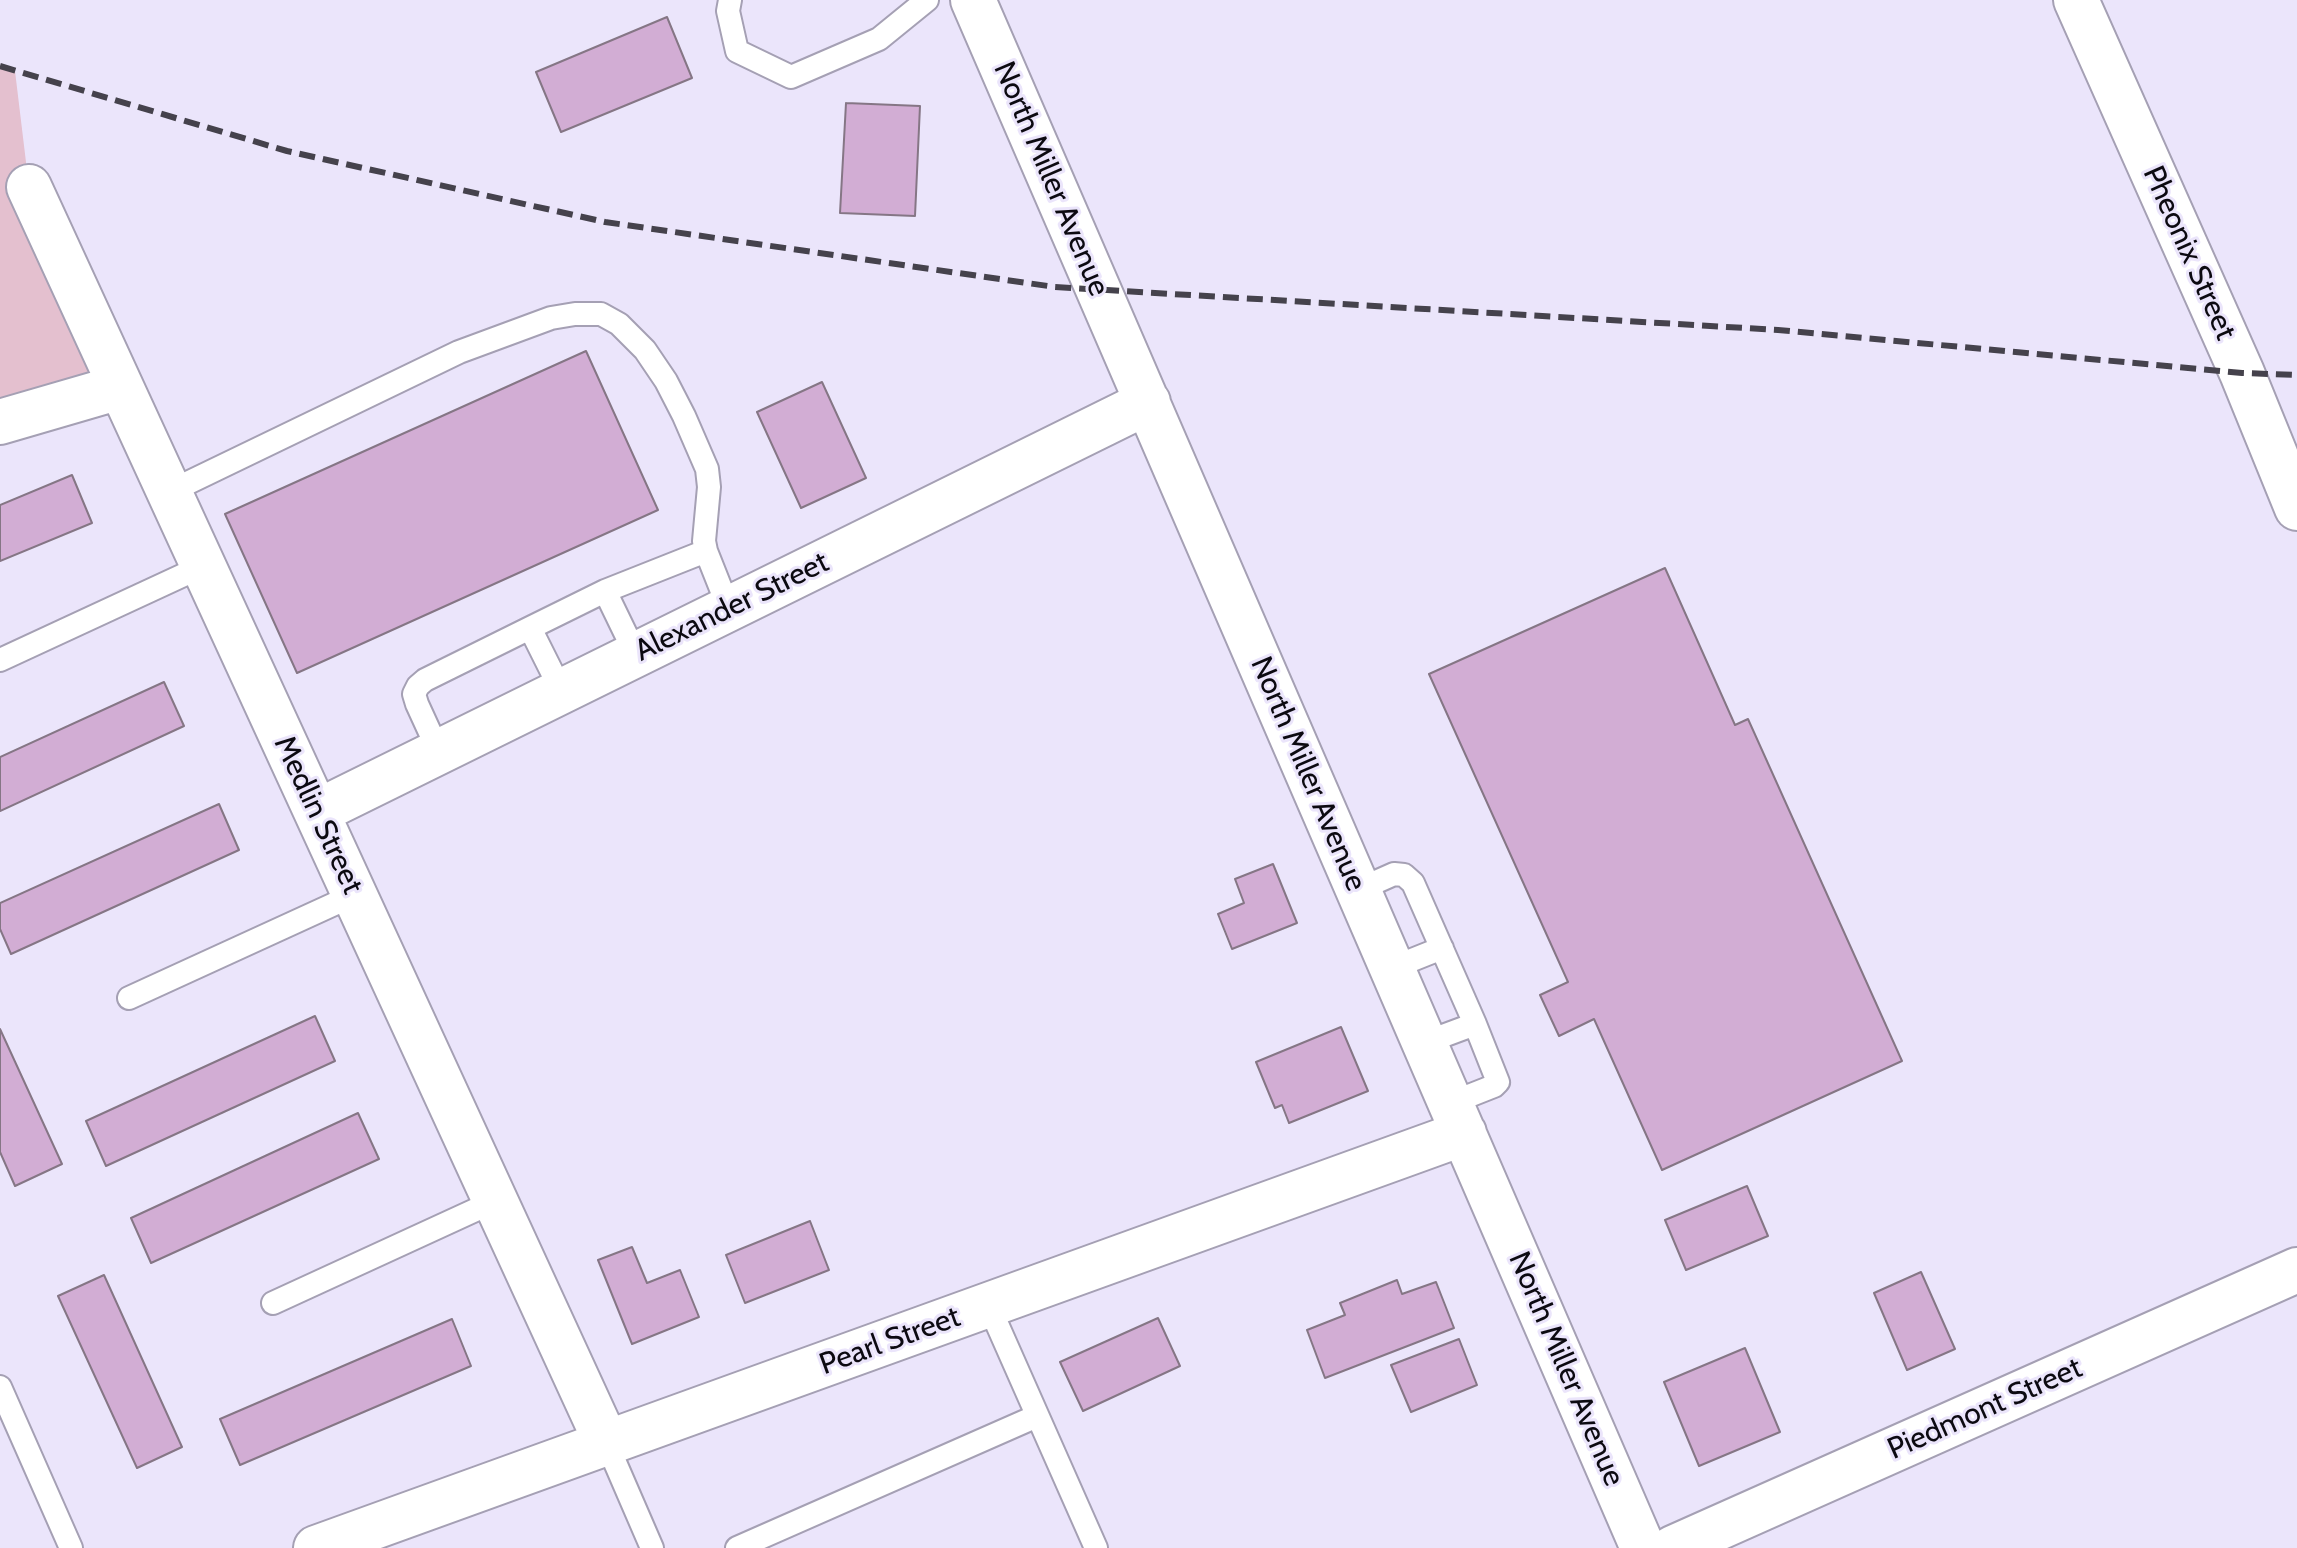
<!DOCTYPE html>
<style>
body{margin:0}
canvas{display:block;background:#ebe5fb}
</style>
<canvas width="2297" height="1548"></canvas>
<script>
const ctx = document.querySelector('canvas').getContext('2d');
ctx.lineJoin = 'round';
function fill(path, color) {
  ctx.fillStyle = color;
  ctx.fill(path, 'evenodd');
}
function poly(rows) {
  const path = new Path2D();
  for (const r of rows) {
    path.moveTo(r[0], r[1]);
    for (let i = 2; i < r.length; i += 2) path.lineTo(r[i], r[i + 1]);
  }
  return path;
}
function stroke(path, color, width, dash) {
  ctx.strokeStyle = color;
  ctx.lineWidth = width;
  ctx.lineCap = dash ? 'butt' : 'round';
  ctx.setLineDash(dash || []);
  ctx.stroke(path);
}
function write(font, color, halo, rows, align = 'center') {
  ctx.font = font + ' Cabin,sans-serif';
  ctx.lineWidth = 6;
  ctx.setLineDash([]);
  ctx.textBaseline = 'middle';
  ctx.strokeStyle = halo;
  ctx.fillStyle = color;
  for (const [text, x, y, turn = 0] of rows) {
    ctx.save();
    ctx.translate(x, y);
    ctx.rotate((+turn || 0) * Math.PI / 180);
    ctx.textAlign = isNaN(turn) ? turn : align;
    if (halo) ctx.strokeText(text, 0, 0);
    ctx.fillText(text, 0, 0);
    ctx.restore();
  }
}
fill(poly([
 [0,67,15,71,29,187,120,387,0,422]
]), '#e4c0cf');
const building = poly([
 [667,17,692,78,561,132,536,72,667,17],
 [846,103,920,106,915,216,840,213,846,103],
 [586,351,658,510,297,673,225,514,586,351],
 [822,382,866,478,801,508,757,412,822,382],
 [72,475,92,523,0,561,0,505,72,475],
 [1665,568,1735,725,1748,719,1902,1061,1662,1170,1594,1019,1559,1036,1540,995,1568,982,1429,674,1665,568],
 [164,682,184,726,0,811,0,757,164,682],
 [219,804,239,850,11,954,0,929,0,903,219,804],
 [1273,864,1297,923,1232,949,1218,914,1244,903,1235,879,1273,864],
 [315,1016,335,1061,106,1166,86,1121,315,1016],
 [1341,1027,1368,1091,1289,1123,1282,1105,1275,1108,1256,1062,1341,1027],
 [0,1029,62,1164,15,1186,0,1152,0,1029],
 [358,1113,379,1159,151,1263,131,1218,358,1113],
 [1747,1186,1768,1236,1686,1270,1665,1220,1747,1186],
 [810,1221,829,1270,745,1303,726,1255,810,1221],
 [632,1247,647,1283,680,1270,699,1317,632,1344,598,1260,632,1247],
 [1921,1272,1955,1349,1907,1370,1874,1293,1921,1272],
 [104,1275,182,1447,137,1468,58,1296,104,1275],
 [1397,1280,1402,1294,1436,1282,1454,1328,1325,1378,1307,1330,1345,1315,1340,1303,1397,1280],
 [1158,1318,1180,1366,1083,1411,1060,1362,1158,1318],
 [452,1319,471,1366,240,1465,220,1419,452,1319],
 [1459,1339,1477,1385,1411,1412,1391,1365,1459,1339],
 [1745,1348,1780,1432,1699,1466,1664,1382,1745,1348]
]);
fill(building, '#d2add4');
stroke(building, '#857685', 2);
const lane = poly([
 [730,0,728,11,737,51,791,77,879,39,927,0],
 [169,492,459,352,551,318,575,314,601,314,619,324,645,350,666,381,684,416,707,469,709,487,704,541,706,551,729,609],
 [605,591,706,551],
 [530,628,562,692],
 [0,660,203,566],
 [439,752,417,704,414,694,418,686,425,680,530,628,605,591,636,655],
 [1358,890,1394,874,1404,875,1413,883,1475,1024,1498,1082,1494,1086,1451,1103],
 [1392,968,1442,948],
 [129,998,354,895],
 [1424,1043,1475,1024],
 [273,1303,495,1201],
 [989,1306,1096,1548],
 [0,1387,71,1548],
 [607,1444,652,1548],
 [737,1548,1037,1416]
]);
const street = poly([
 [973,0,1643,1548],
 [2076,0,2242,373,2297,508],
 [29,187,607,1444],
 [0,422,120,387],
 [317,812,1148,402],
 [316,1548,1464,1133],
 [1673,1548,2297,1270]
]);
stroke(lane, '#a5a0b4', 26);
stroke(street, '#a5a0b4', 48);
stroke(lane, '#fff', 22);
stroke(street, '#fff', 44);
stroke(poly([
 [0,66,287,151,605,222,1055,287,1778,330,2242,373,2297,375]
]), '#45424c', 6, [16, 8]);
write('30px', '#0c0a11', '#ebe5fb', [
 ["North Miller Avenue",1051,179,67],
 ["Pheonix Street",2189,253,66],
 ["Alexander Street",732,607,-26],
 ["North Miller Avenue",1308,774,67],
 ["Medlin Street",318,815,65],
 ["Pearl Street",890,1341,-20],
 ["North Miller Avenue",1566,1369,67],
 ["Piedmont Street",1985,1409,-24]
]);
</script>
